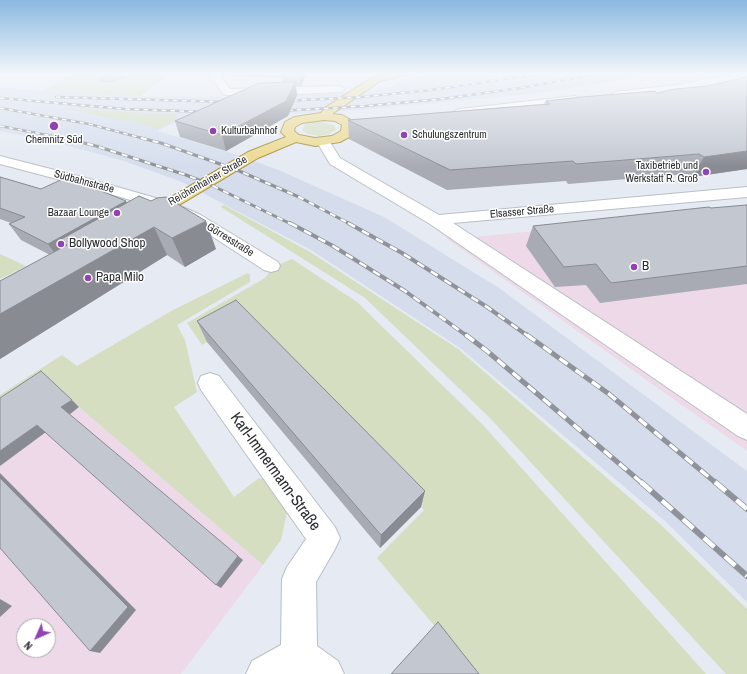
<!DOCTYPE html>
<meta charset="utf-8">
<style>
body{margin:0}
#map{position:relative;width:747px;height:674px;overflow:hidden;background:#e5eaf3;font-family:"Archivo Narrow",sans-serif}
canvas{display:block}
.north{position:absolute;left:16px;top:618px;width:40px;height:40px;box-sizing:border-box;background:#fff;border:1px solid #aaabac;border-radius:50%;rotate:225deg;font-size:11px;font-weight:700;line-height:16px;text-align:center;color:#2b2d30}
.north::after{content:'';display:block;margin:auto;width:14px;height:18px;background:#9242b1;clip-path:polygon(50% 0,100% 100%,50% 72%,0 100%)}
</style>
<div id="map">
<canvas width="747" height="674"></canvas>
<div class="north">N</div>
</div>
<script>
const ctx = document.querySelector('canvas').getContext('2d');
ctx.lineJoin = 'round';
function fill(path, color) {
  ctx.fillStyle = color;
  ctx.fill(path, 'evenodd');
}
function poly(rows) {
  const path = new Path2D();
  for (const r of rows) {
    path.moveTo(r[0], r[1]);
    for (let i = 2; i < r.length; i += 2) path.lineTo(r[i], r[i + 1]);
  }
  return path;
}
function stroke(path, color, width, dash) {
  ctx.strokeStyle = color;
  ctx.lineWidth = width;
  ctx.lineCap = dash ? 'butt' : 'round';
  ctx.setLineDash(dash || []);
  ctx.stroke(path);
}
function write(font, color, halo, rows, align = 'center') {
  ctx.font = font + ' "Archivo Narrow",sans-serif';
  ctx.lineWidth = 3;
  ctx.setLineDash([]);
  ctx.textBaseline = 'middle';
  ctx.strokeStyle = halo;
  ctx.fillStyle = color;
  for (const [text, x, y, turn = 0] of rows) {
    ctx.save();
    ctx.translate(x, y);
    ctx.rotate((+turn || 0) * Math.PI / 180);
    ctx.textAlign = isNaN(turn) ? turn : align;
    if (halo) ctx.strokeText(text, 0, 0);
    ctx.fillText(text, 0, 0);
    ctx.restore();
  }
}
fill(poly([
 [747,211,747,451,446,238,463,238],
 [79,407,263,565,181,674,0,674,0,466],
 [24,626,48,626,48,650,24,650]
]), '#edd9e8');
fill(poly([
 [434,73,642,73,629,79,539,93,375,109,294,114,194,113,157,131,226,151,276,169,384,217,499,288,747,471,747,602,666,522,460,348,311,250,182,182,124,161,58,143,0,131,0,88,141,96,233,97,326,94,390,88,402,79]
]), '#d5dded');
fill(poly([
 [74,73,171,73,141,96,42,91],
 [62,107,91,110,143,113,124,121],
 [145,113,179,114,173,118,178,119,158,129,128,120],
 [321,121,334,125,336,130,329,134,319,136,308,134,303,131,302,129,306,124],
 [224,205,310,252,458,349,660,524,747,609,747,674,726,674,489,417,365,298,221,207],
 [0,254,26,266,0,279],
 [292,259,357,302,483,425,706,674,472,674,433,624,377,558,424,510,244,321,202,345,187,323,265,278,273,267],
 [248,273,250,275,250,282,177,325,185,340,197,392,174,407,234,497,259,478,263,479,287,512,281,540,263,565,79,407,49,379,0,406,0,395,62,355,77,366,173,310]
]), '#d5dec1');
const water = poly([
 [114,73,129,73,127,76,113,81,107,82,99,80,105,76,114,73]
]);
fill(water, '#9dc0d6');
stroke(water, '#7b94a4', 1);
const minor = poly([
 [209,73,219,73,230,89,340,86,345,89,340,92,274,95,227,95,223,94,209,73],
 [738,73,747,73,747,77,675,91,615,98,610,95,615,92,675,85,738,73],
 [575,96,581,99,579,101,460,115,456,114,454,112,456,110,460,109,575,96],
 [323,138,328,139,340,158,439,215,747,187,747,197,453,223,747,414,747,440,738,436,430,224,330,164,317,142,318,139,323,138],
 [0,156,86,178,173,203,199,214,278,262,280,266,278,270,271,272,264,270,187,220,161,209,76,184,0,164,0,156],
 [210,373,219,376,335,527,340,538,335,549,316,582,317,646,338,661,344,674,246,674,252,661,281,645,282,579,287,567,306,539,201,390,198,383,201,376,210,373]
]);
const major = poly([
 [392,73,409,73,407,75,380,81,332,114,342,115,351,120,355,127,351,136,340,142,315,146,296,142,258,158,154,220,148,222,142,220,140,217,142,214,248,152,286,137,281,132,285,122,294,117,321,113,326,107,373,77,392,73],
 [324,120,335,121,342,125,341,131,332,136,315,138,299,135,294,131,295,127,302,123,324,120]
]);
stroke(minor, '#babfc7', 2);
stroke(major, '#a18c38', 2);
fill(minor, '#fff');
fill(major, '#edd98b');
const railFar4 = poly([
 [56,97,228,102],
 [0,98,125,109,207,112],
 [284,101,361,97,431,90,548,73],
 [0,108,89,124,145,139],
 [279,111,366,106,441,99,520,88,604,73],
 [0,126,68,139]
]);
const railFar3 = poly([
 [64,138,96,146,186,175,209,184,291,224],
 [141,138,161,143,237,170,299,197,350,224]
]);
const railFar2 = poly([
 [290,223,333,246,405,291,467,336],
 [348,223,402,253,487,307,528,336]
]);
const railFar1 = poly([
 [466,335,487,351,642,483],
 [527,335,609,394,716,483]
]);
const rail = poly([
 [641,482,747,576],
 [715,482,747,509]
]);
stroke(railFar4, '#8f9298', 2.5);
stroke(railFar3, '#8f9298', 3);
stroke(railFar2, '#8f9298', 4);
stroke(railFar1, '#8f9298', 5);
stroke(rail, '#8f9298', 6);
stroke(railFar4, '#fff', 1.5, [4.5]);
stroke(railFar3, '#fff', 2, [6]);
stroke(railFar2, '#fff', 2.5, [8]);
stroke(railFar1, '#fff', 3.5, [10]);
stroke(rail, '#fff', 4.5, [14]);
fill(poly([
 [168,73,208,73,209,76,168,75],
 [220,73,307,73,301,86,296,86,297,95,288,116,226,151,180,137,175,121,282,82,282,78,223,76],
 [656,93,747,169,692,177,687,174,568,184,566,181,447,190,349,139,348,120,544,104,546,101],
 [0,177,41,189,127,203,216,249,185,267,167,255,0,359,0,281,50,255,21,240,9,224,11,223,0,219],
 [747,205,747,284,600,303,586,285,555,287,526,246,533,226],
 [197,321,421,507,380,548,207,342]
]), '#a8abb3');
fill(poly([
 [300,73,307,73,301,86,300,74],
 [295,82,297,95,288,116,226,151,222,135],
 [747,151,747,169,692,177,704,157],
 [126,201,134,217,67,245,58,241,68,255,60,260,48,244],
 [206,221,216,249,185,267,172,238],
 [154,227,167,255,0,359,0,314],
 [72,400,79,407,69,415,61,407],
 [37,425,46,432,0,466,0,451],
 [0,473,136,610,100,653,90,651,0,478],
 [425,491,421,507,380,548,381,535],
 [238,556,243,560,221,588,216,585],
 [0,599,12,606,0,617]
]), '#888b92');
const building = poly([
 [284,73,300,73,300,74,281,74,284,73],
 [747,77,747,151,704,157,699,154,576,164,573,161,450,170,348,120,550,104,546,101,582,97,655,91,656,93,675,89,709,86,747,77],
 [295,82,286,101,222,135,175,121,259,83,295,82],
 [0,177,41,189,67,177,126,201,48,244,9,224,25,217,0,208,0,177],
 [139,196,151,201,157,198,166,197,206,221,172,238,154,227,0,314,0,281,67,245,58,241,139,196],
 [747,205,747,266,611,283,596,264,564,267,533,226,709,207,711,208,747,205],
 [236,300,425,491,381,535,197,321,236,300],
 [41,371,72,400,61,407,238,556,216,585,37,425,0,451,0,398,41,371],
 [0,478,128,607,90,651,0,548,0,478],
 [438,622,479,674,391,674,438,622]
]);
fill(building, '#c3c7d0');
stroke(building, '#888b92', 1);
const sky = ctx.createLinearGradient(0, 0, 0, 167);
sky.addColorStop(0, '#8ab9e1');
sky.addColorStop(0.44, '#f3f6fa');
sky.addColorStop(1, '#f3f6fa00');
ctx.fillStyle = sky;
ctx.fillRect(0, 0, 747, 167);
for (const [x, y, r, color] of [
 [54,126,5,"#9242b1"],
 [213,131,4,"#9242b1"],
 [404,135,4,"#9242b1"],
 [706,172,4,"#9242b1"],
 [117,213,4,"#9242b1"],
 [61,244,4,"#9242b1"],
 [634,267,4,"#9242b1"],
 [88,278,4,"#9242b1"]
]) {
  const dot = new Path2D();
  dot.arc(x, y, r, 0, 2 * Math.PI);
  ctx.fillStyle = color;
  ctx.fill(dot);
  stroke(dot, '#fff', 1.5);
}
write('11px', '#2b2d30', '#fff', [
 ["Kulturbahnhof",221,131],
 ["Schulungszentrum",412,135],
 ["Chemnitz Süd",54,140,"center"],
 ["Taxibetrieb und",698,166,"right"],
 ["Werkstatt R. Groß",698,179,"right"],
 ["Bazaar Lounge",109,213,"right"]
], 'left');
write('11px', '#2b2d30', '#fff', [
 ["Reichenhainer Straße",208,181,-30],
 ["Südbahnstraße",84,182,15],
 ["Elsasser Straße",522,212,-5],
 ["Görresstraße",230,240,32]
]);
write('13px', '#2b2d30', '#fff', [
 ["Bollywood Shop",69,244],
 ["B",642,267],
 ["Papa Milo",96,278]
], 'left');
write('16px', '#2b2d30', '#fff', [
 ["Karl-Immermann-Straße",275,472,54]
]);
</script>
